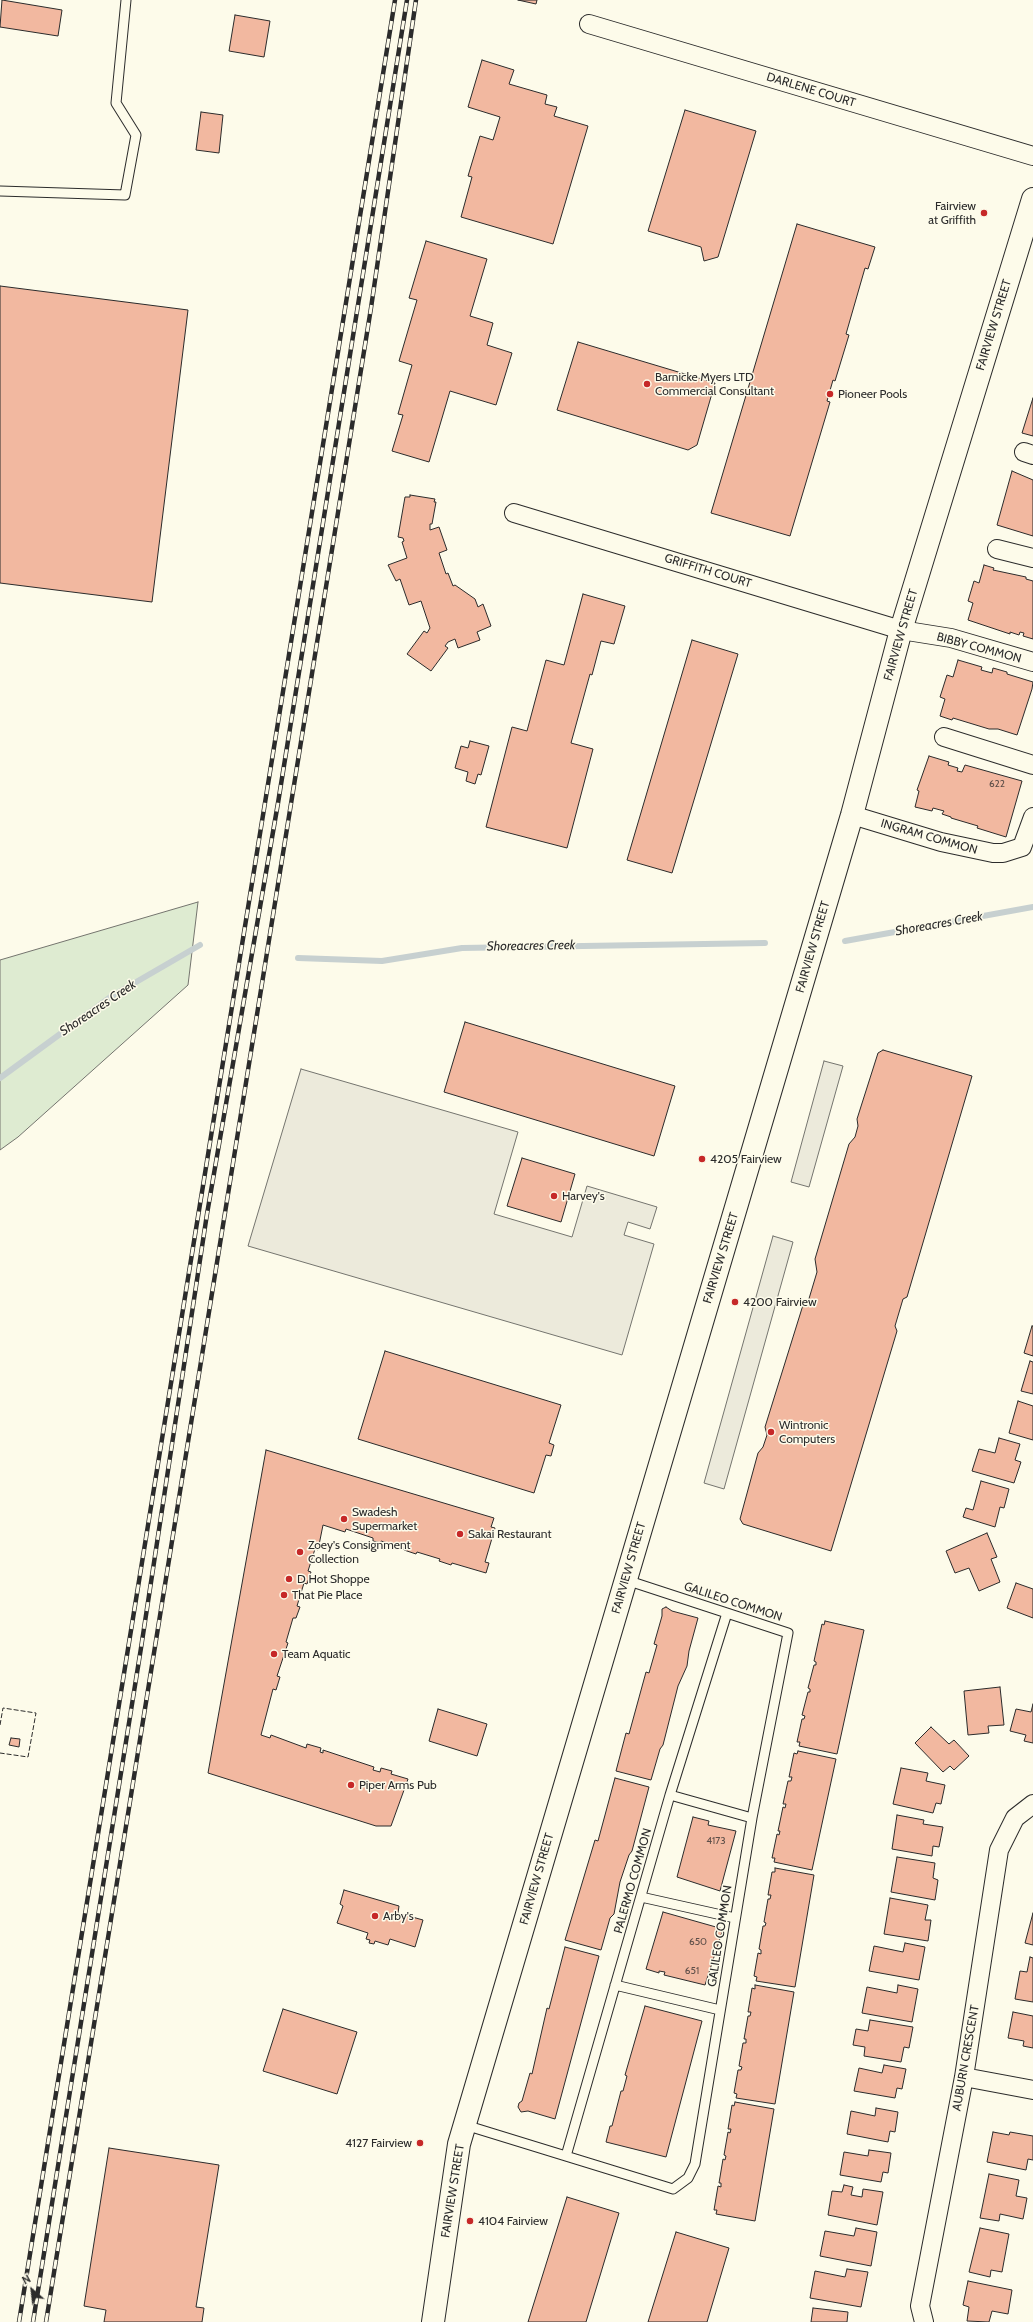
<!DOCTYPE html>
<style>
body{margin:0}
#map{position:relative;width:1033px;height:2322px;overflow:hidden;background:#fdfbea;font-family:Cabin,sans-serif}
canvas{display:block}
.north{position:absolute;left:12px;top:2270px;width:40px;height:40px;-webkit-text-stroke:3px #fdfbea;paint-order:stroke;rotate:332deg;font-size:11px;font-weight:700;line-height:16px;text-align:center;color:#2b2b2b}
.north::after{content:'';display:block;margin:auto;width:14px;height:18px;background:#2b2b2b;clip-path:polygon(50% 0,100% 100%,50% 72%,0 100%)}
</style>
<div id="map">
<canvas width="1033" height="2322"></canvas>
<div class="north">N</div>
</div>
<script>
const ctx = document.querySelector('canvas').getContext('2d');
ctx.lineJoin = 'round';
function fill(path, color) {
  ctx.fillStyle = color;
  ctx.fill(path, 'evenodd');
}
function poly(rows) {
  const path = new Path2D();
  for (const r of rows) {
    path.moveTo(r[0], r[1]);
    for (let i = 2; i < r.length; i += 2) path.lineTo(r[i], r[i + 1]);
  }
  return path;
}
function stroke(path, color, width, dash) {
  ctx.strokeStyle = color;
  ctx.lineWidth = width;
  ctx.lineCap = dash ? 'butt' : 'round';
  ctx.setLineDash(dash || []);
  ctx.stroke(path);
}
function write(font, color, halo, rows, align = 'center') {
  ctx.font = font + ' Cabin,sans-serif';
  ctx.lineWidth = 3;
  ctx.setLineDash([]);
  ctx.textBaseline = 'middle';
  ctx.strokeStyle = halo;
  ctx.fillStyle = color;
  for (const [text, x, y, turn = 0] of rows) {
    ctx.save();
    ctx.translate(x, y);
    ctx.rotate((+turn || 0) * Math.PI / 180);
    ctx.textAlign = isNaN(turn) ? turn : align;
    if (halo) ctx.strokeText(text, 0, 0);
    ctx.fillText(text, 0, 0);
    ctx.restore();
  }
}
const green = poly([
 [198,902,188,985,18,1137,0,1150,0,960,198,902]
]);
fill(green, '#deebd1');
stroke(green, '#74746e', 1);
const parking = poly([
 [824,1061,843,1066,809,1187,791,1182,824,1061],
 [301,1069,518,1132,494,1214,572,1237,587,1186,657,1207,650,1229,628,1222,624,1235,654,1244,622,1355,248,1246,301,1069],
 [773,1236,793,1242,724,1489,704,1483,773,1236]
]);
fill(parking, '#eceadb');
stroke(parking, '#74746e', 1);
stroke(poly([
 [845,941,1033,907],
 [298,958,382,961,462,948,765,943],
 [0,1078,112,996,200,945]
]), '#c7d0d0', 6);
const building = poly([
 [2,0,62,10,58,36,0,27,2,0],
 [518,0,537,0,536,4,518,0],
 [235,15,270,21,264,57,229,51,235,15],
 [482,60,514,70,509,84,547,95,545,104,557,107,554,116,588,126,553,244,461,217,472,177,468,176,480,136,493,140,500,117,468,107,482,60],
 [685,110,756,131,718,257,704,261,701,247,648,231,685,110],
 [201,112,223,115,219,153,196,150,201,112],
 [797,224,875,247,868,269,865,268,846,334,849,335,835,381,833,380,827,401,830,402,790,536,711,513,797,224],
 [426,241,487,259,470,316,493,323,487,345,512,353,496,405,450,391,429,462,392,451,403,415,398,414,412,365,399,361,417,300,409,298,426,241],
 [0,286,188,310,152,602,0,583,0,286],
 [578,342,715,383,697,445,688,450,557,410,578,342],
 [1033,398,1033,436,1022,433,1033,398],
 [1012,471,1033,480,1033,536,997,525,1012,471],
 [410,495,435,499,434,502,436,502,432,524,430,524,430,530,439,527,447,550,439,553,446,574,448,573,453,586,455,585,475,599,478,607,483,604,491,626,477,632,480,640,458,648,455,639,448,642,445,646,448,648,431,671,407,654,424,631,427,633,430,628,421,601,409,605,400,579,396,581,388,565,407,558,402,542,404,541,403,538,398,537,405,497,410,497,410,495],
 [984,565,994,568,993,570,1026,577,1026,579,1033,581,1033,639,1023,636,1024,633,1020,632,1019,635,1010,632,1010,634,968,620,973,603,968,601,974,581,979,583,984,565],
 [583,594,625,606,614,644,601,641,592,675,590,674,571,743,593,749,567,848,486,827,512,727,527,731,546,660,564,665,583,594],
 [692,640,738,654,672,873,627,860,692,640],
 [958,660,982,667,981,670,992,673,993,668,1007,672,1007,674,1033,682,1032,689,1017,735,998,729,989,729,953,718,952,720,940,716,945,699,940,697,947,675,953,677,958,660],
 [470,741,489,746,481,775,478,774,475,784,466,781,468,772,455,768,461,746,468,748,470,741],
 [929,756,949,762,948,765,958,768,957,771,962,772,965,765,1022,781,1006,837,977,828,978,826,951,818,951,817,942,814,944,811,933,808,932,811,915,807,919,791,917,790,929,756],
 [465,1022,675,1086,654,1156,444,1092,465,1022],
 [883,1050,972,1076,907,1297,903,1299,895,1326,897,1331,831,1551,743,1524,740,1519,758,1453,763,1447,767,1435,765,1427,803,1305,808,1302,817,1272,815,1259,849,1144,855,1137,858,1126,857,1119,878,1053,883,1050],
 [522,1158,575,1174,561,1222,507,1206,522,1158],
 [1032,1326,1033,1326,1033,1356,1024,1353,1032,1326],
 [385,1351,561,1405,549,1443,554,1445,551,1456,546,1455,534,1493,358,1439,385,1351],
 [1030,1361,1033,1362,1033,1394,1021,1391,1030,1361],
 [1018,1401,1033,1406,1033,1440,1009,1433,1018,1401],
 [999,1438,1020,1444,1015,1460,1021,1462,1014,1483,972,1471,979,1449,995,1453,999,1438],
 [266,1450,494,1518,491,1527,495,1528,485,1562,489,1563,486,1573,452,1563,451,1565,439,1561,440,1559,417,1552,416,1554,404,1550,404,1548,381,1541,381,1543,373,1541,373,1538,346,1529,345,1532,323,1525,318,1550,315,1549,308,1571,311,1572,307,1584,304,1583,297,1606,300,1607,296,1618,293,1618,286,1642,288,1643,277,1676,280,1677,276,1690,273,1689,261,1735,270,1738,271,1735,306,1748,307,1744,321,1748,320,1752,323,1753,323,1750,374,1767,373,1770,380,1772,381,1768,392,1771,391,1774,408,1779,391,1826,376,1826,208,1773,266,1450],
 [981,1481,1009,1489,1004,1508,1000,1507,995,1527,963,1517,966,1508,973,1510,981,1481],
 [987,1533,997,1557,991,1559,1000,1582,979,1591,969,1568,955,1573,946,1551,987,1533],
 [1016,1583,1033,1589,1033,1618,1007,1608,1016,1583],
 [666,1607,672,1611,698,1618,689,1651,687,1666,678,1686,663,1745,660,1749,651,1780,616,1771,626,1733,629,1734,646,1672,649,1673,657,1645,654,1644,662,1616,662,1609,666,1607],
 [825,1621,864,1630,837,1754,799,1746,800,1742,797,1742,802,1719,804,1719,805,1716,802,1715,808,1692,810,1692,810,1689,808,1688,814,1665,816,1665,816,1662,814,1661,822,1624,824,1625,825,1621],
 [1000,1687,1004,1725,988,1726,989,1733,968,1735,964,1691,1000,1687],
 [1033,1704,1033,1743,1024,1741,1026,1735,1010,1731,1016,1709,1031,1712,1033,1704],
 [438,1709,487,1724,477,1756,429,1741,438,1709],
 [931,1727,949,1744,954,1740,969,1756,954,1770,950,1766,943,1772,915,1743,931,1727],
 [11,1738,20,1739,19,1747,9,1745,11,1738],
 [798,1751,836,1759,812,1870,774,1862,775,1858,772,1858,777,1834,779,1835,780,1831,778,1831,783,1807,785,1808,786,1804,783,1804,788,1781,791,1781,792,1777,789,1777,794,1753,797,1754,798,1751],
 [901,1768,928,1773,926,1781,945,1785,941,1804,936,1803,933,1813,893,1804,901,1768],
 [615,1778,649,1787,632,1851,629,1855,620,1882,614,1914,610,1918,601,1950,565,1940,595,1840,598,1841,615,1778],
 [897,1815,924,1820,923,1824,943,1827,939,1847,933,1846,932,1856,892,1849,897,1815],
 [693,1817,709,1821,708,1825,736,1831,720,1891,677,1877,693,1817],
 [897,1857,935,1863,933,1878,938,1880,935,1900,891,1892,897,1857],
 [775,1868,814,1875,795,1987,756,1981,757,1977,754,1976,758,1953,761,1954,761,1950,759,1949,763,1926,765,1926,766,1923,764,1922,768,1899,770,1899,771,1895,768,1895,772,1872,775,1872,775,1868],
 [344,1890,399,1906,398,1913,423,1920,415,1947,390,1939,388,1945,375,1941,374,1944,369,1943,370,1940,366,1939,368,1933,337,1923,343,1906,340,1904,344,1890],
 [890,1898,928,1905,925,1920,931,1920,928,1941,884,1934,890,1898],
 [663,1912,723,1929,705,1985,664,1975,665,1972,659,1971,659,1973,646,1969,663,1912],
 [1033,1913,1033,1945,1025,1943,1033,1913],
 [905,1943,925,1947,919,1980,869,1971,874,1946,903,1952,905,1943],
 [565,1947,599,1956,555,2119,528,2111,521,2112,518,2107,519,2103,522,2101,530,2073,532,2074,547,2008,549,2009,565,1947],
 [1030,1957,1033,1958,1033,2002,1015,1999,1020,1971,1027,1972,1030,1957],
 [755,1985,794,1992,775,2104,736,2098,737,2094,734,2093,738,2070,741,2070,742,2067,739,2066,743,2043,746,2043,746,2039,744,2039,748,2016,750,2016,751,2012,748,2012,752,1988,755,1989,755,1985],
 [898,1985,918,1989,912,2022,862,2013,867,1987,897,1993,898,1985],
 [645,2006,702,2021,666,2157,606,2142,610,2126,612,2126,621,2091,623,2091,627,2076,625,2075,645,2006],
 [283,2009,357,2032,337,2094,263,2071,283,2009],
 [1013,2012,1033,2016,1033,2048,1023,2046,1024,2041,1008,2038,1013,2012],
 [870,2020,913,2027,909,2048,904,2047,901,2062,864,2056,865,2047,853,2045,856,2029,868,2031,870,2020],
 [884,2065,906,2069,902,2089,897,2088,895,2098,854,2091,859,2068,882,2073,884,2065],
 [735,2102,774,2109,755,2221,716,2214,717,2210,714,2210,718,2186,721,2187,721,2183,719,2183,723,2159,725,2160,726,2156,724,2155,728,2132,730,2133,731,2129,728,2129,732,2105,734,2106,735,2102],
 [876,2108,898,2112,895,2132,890,2131,888,2142,847,2134,851,2111,875,2116,876,2108],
 [993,2132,1009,2135,1010,2132,1033,2136,1033,2160,1028,2159,1026,2170,987,2162,993,2132],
 [109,2148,219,2165,196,2307,204,2308,202,2322,104,2322,106,2310,84,2306,109,2148],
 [869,2150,891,2153,888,2173,883,2172,881,2182,840,2175,844,2152,868,2156,869,2150],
 [989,2174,1019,2180,1016,2196,1027,2198,1023,2219,1000,2214,999,2221,980,2218,989,2174],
 [844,2185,853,2187,851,2195,862,2197,863,2189,883,2192,877,2225,828,2215,832,2191,842,2192,844,2185],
 [567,2197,619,2213,586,2322,528,2322,567,2197],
 [856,2228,877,2232,871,2266,820,2256,825,2231,854,2236,856,2228],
 [980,2228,1009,2234,1002,2272,991,2270,990,2277,969,2272,980,2228],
 [676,2232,729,2248,707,2322,648,2322,676,2232],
 [847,2269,868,2272,861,2307,810,2298,815,2271,845,2277,847,2269],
 [968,2281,1012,2290,1008,2314,992,2311,989,2322,967,2321,969,2307,963,2305,968,2281],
 [813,2308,848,2312,847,2322,811,2322,813,2308]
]);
fill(building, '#f2b8a0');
stroke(building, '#2b2b2b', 1);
const service = poly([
 [0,191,125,195,136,135,116,103,126,0],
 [670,1795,752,1818],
 [641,1897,735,1918],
 [615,1985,720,2010],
 [465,2125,673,2189,688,2178,695,2164,752,1818,788,1633,626,1580],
 [566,2156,670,1795,727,1613]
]);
const minor = poly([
 [589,24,1033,156],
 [1024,452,1033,455],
 [514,513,901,630,951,638,1033,662],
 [997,549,1033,558],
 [944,737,1033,765],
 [852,815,941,842,993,853,1003,853,1022,847,1033,817],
 [964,2077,1033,2090],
 [924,2322,920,2306,964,2077,999,1850,1015,1818,1033,1804]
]);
const secondary = poly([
 [433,2322,459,2144,852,815,901,630,1033,199]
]);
stroke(service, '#2b2b2b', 11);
stroke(minor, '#2b2b2b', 20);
stroke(secondary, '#2b2b2b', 24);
stroke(service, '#fdfbea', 9);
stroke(minor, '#fdfbea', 18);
stroke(secondary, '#fdfbea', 22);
const rail = poly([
 [19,2322,395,0],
 [33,2322,141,1648,207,1214,278,803,407,0],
 [46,2322,371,308,416,0]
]);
stroke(rail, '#2b2b2b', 4.5);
stroke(rail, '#fdfbea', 3, [9]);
stroke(poly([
 [0,1725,3,1708,36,1713,28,1757,0,1753]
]), '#2b2b2b', 1, [5, 2]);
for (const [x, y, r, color] of [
 [984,213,4,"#c62828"],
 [647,384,4,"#c62828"],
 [830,394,4,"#c62828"],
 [702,1159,4,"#c62828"],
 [554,1196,4,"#c62828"],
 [735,1302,4,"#c62828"],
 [771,1432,4,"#c62828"],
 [344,1519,4,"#c62828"],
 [460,1534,4,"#c62828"],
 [300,1552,4,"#c62828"],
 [289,1579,4,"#c62828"],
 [284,1595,4,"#c62828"],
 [274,1654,4,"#c62828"],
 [351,1785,4,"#c62828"],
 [375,1916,4,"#c62828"],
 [420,2143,4,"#c62828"],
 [470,2221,4,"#c62828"]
]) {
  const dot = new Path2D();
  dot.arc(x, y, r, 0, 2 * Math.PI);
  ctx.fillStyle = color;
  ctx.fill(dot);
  stroke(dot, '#fdfbea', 1.5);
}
write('10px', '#5d4e48', null, [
 ["622",997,784],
 ["4173",716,1841],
 ["650",698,1942],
 ["651",692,1971]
]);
write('12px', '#2b2b2b', '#fdfbea', [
 ["DARLENE COURT",811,90,17],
 ["FAIRVIEW STREET",994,325,-73],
 ["GRIFFITH COURT",708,571,17],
 ["FAIRVIEW STREET",901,635,-74],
 ["BIBBY COMMON",979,648,15],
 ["INGRAM COMMON",929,837,16],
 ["FAIRVIEW STREET",813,947,-74],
 ["FAIRVIEW STREET",721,1258,-73],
 ["FAIRVIEW STREET",629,1568,-74],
 ["GALILEO COMMON",733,1602,18],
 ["FAIRVIEW STREET",537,1879,-74],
 ["PALERMO COMMON",633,1881,-74],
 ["GALILEO COMMON",720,1936,-81],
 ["AUBURN CRESCENT",966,2058,-80],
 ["FAIRVIEW STREET",453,2191,-81]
]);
write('12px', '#2b2b2b', '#fdfbea', [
 ["Fairview",976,206,"right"],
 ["at Griffith",976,220,"right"],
 ["Barnicke Myers LTD",655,377],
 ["Commercial Consultant",655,391],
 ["Pioneer Pools",838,394],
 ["4205 Fairview",710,1159],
 ["Harvey's",562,1196],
 ["4200 Fairview",743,1302],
 ["Wintronic",779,1425],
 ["Computers",779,1439],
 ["Swadesh",352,1512],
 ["Supermarket",352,1526],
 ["Sakai Restaurant",468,1534],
 ["Zoey's Consignment",308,1545],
 ["Collection",308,1559],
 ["D Hot Shoppe",297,1579],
 ["That Pie Place",292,1595],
 ["Team Aquatic",282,1654],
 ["Piper Arms Pub",359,1785],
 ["Arby's",383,1916],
 ["4127 Fairview",412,2143,"right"],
 ["4104 Fairview",478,2221]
], 'left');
write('italic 13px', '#2b2b2b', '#fdfbea', [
 ["Shoreacres Creek",939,924,-10],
 ["Shoreacres Creek",531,946,-1],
 ["Shoreacres Creek",98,1008,-34]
]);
</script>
